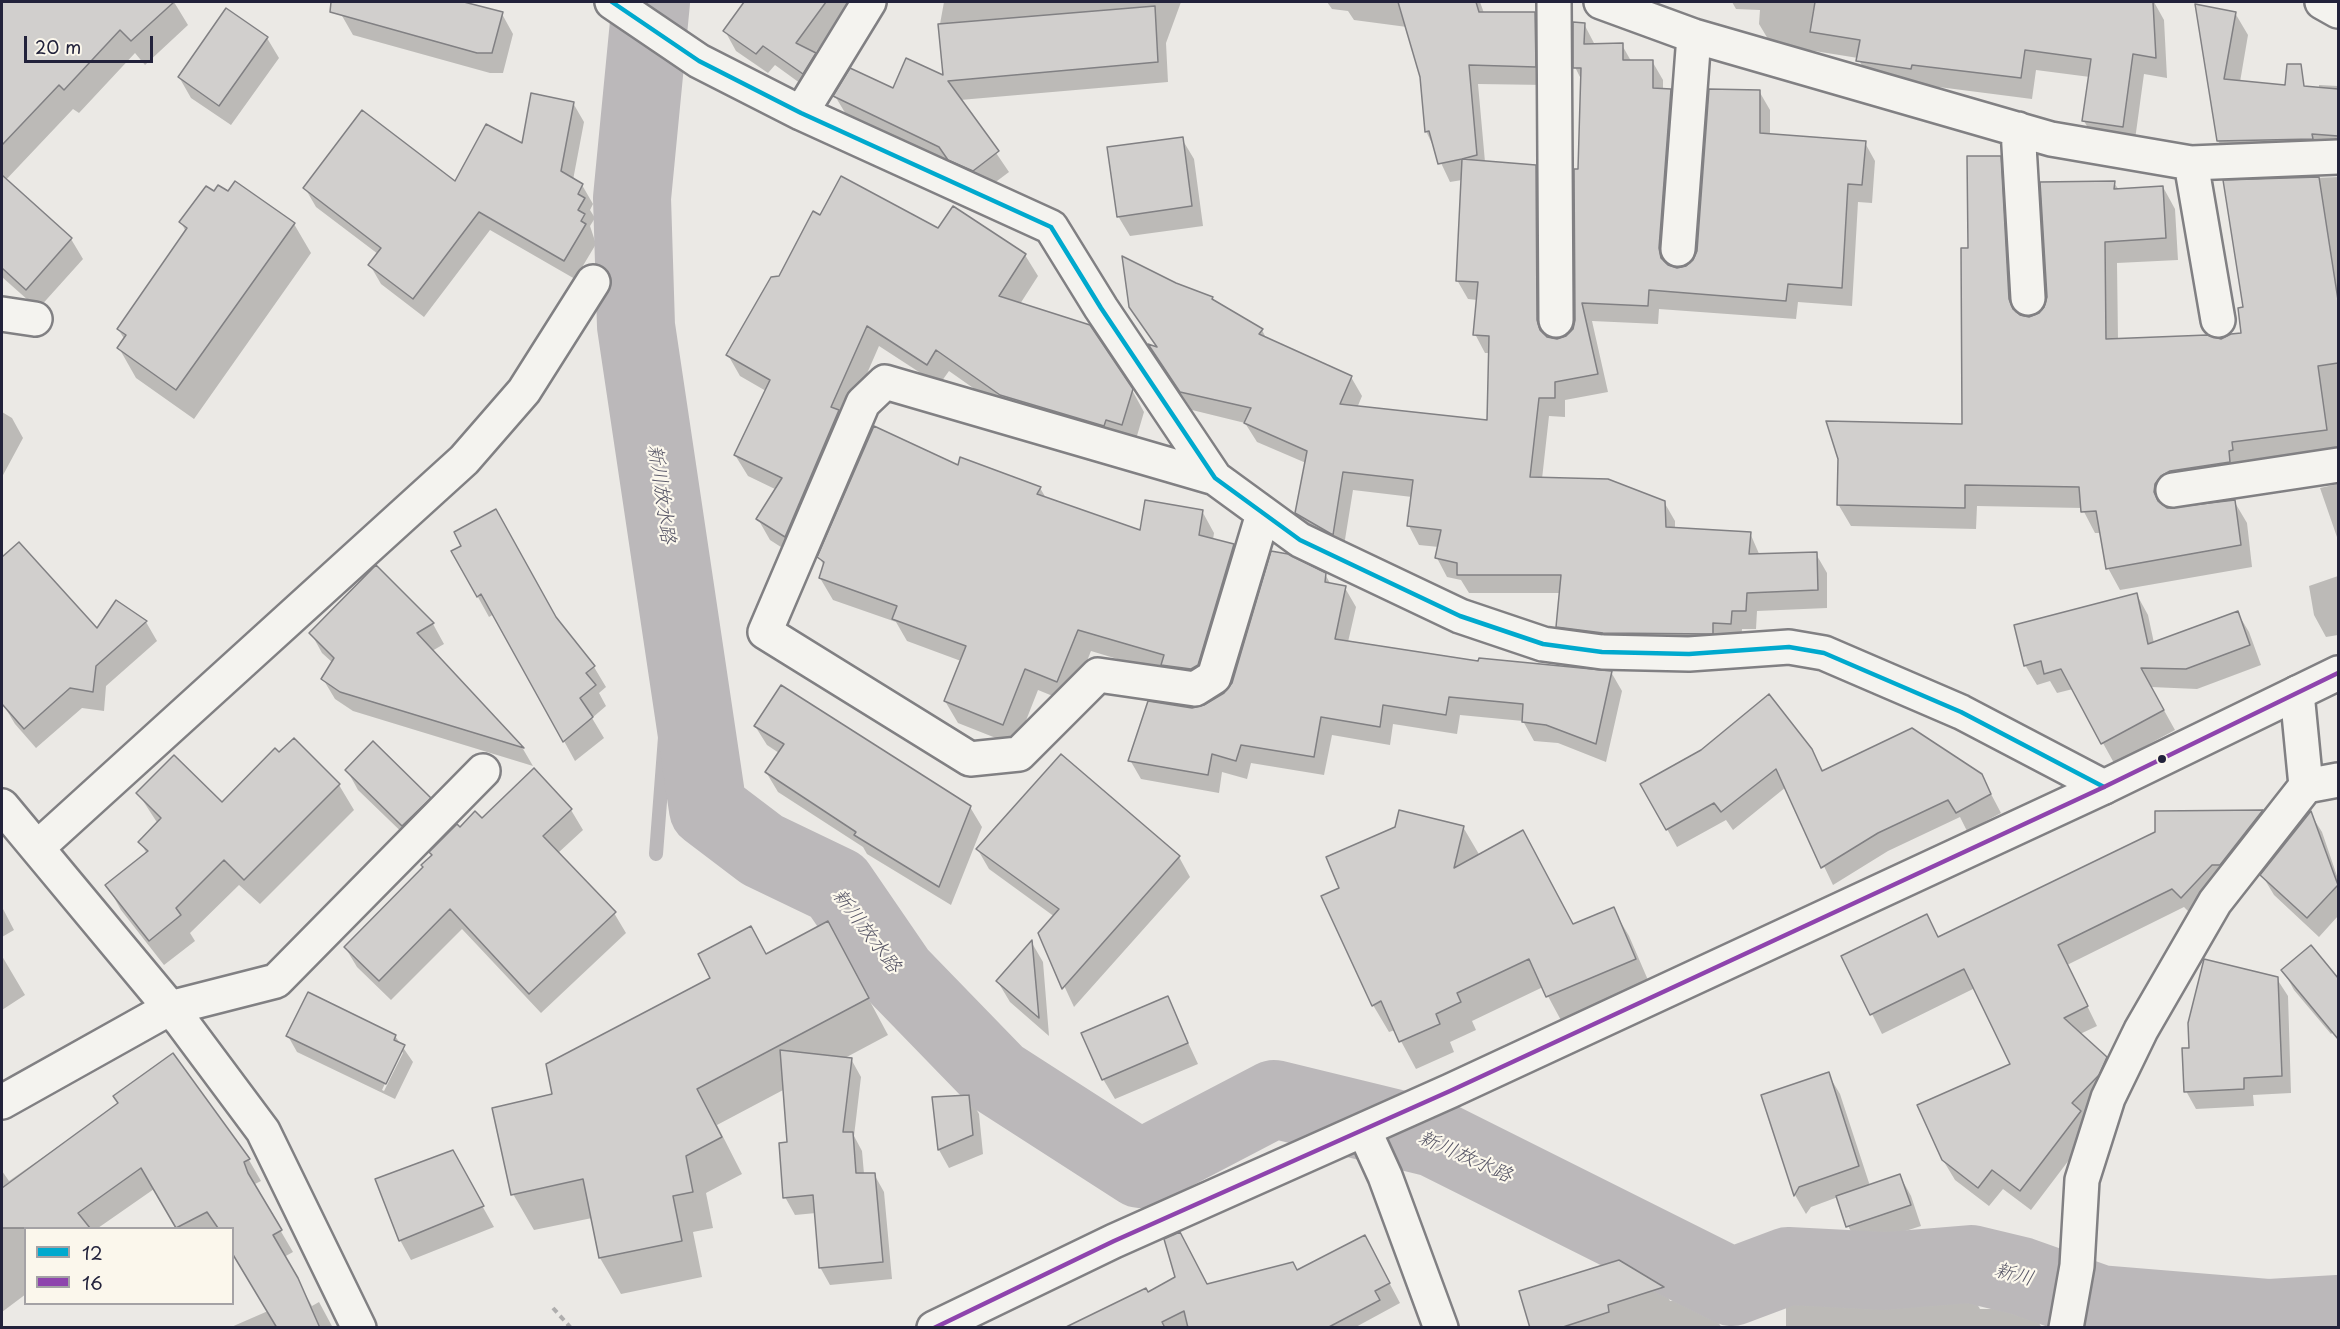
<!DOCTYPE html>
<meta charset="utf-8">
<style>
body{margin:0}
#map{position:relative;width:2340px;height:1329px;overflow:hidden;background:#ebe9e5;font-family:"Playpen Sans",sans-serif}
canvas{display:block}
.frame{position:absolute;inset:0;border:3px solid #22223b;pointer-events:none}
.legend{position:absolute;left:24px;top:1227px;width:210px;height:78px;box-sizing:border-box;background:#fbf7ec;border:2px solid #a4a2a5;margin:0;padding:8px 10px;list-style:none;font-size:18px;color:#22223b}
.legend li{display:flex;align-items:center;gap:12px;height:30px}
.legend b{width:30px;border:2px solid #a4a2a5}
.scale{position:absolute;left:24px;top:36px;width:129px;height:27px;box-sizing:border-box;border:3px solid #22223b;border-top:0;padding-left:8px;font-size:18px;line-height:21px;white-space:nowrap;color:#22223b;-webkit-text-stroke:4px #fbf7ec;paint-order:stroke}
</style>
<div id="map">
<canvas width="2340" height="1329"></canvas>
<div class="frame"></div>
<ul class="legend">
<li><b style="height:8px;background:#00a9ce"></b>12</li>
<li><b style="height:8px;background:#8e44ad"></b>16</li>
</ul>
<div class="scale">20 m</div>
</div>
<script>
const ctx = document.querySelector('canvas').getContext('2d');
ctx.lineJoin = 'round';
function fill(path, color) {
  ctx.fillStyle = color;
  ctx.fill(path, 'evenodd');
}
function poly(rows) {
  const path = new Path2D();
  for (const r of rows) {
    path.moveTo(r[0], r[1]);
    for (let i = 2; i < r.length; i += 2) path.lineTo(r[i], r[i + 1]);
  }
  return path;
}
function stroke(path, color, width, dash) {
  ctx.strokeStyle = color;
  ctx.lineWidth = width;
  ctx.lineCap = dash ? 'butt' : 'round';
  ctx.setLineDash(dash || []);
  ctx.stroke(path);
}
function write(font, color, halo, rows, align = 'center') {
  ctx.font = font + ' "Playpen Sans","Klee One",sans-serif';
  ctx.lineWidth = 4.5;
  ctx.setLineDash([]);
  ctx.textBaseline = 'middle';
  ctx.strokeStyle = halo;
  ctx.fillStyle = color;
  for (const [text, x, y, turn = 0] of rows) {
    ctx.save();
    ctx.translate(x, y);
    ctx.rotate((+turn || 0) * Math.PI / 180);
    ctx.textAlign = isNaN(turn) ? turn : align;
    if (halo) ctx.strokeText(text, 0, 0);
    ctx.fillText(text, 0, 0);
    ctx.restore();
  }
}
fill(poly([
 [2,2,13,2,53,37,74,2,174,2,188,25,145,65,135,53,79,113,73,109,2,184],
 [345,2,459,2,502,14,513,34,503,73,490,73,353,35,341,14],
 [746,2,852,2,815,53,827,74,815,94,775,65,768,73,736,51,725,31],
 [944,2,1181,2,1166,43,1168,82,960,100,1009,172,985,190,847,116,835,96,893,90,945,77,940,24],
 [1327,2,1480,2,1484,13,1534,14,1545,32,1546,85,1478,84,1485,162,1535,167,1546,185,1547,338,1557,340,1567,337,1574,329,1576,320,1582,81,1575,67,1584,24,1595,45,1622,45,1631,61,1652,61,1663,80,1663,90,1670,90,1681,109,1669,267,1677,269,1686,267,1694,261,1759,91,1770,110,1770,135,1865,143,1875,161,1872,203,1858,202,1852,306,1798,302,1796,319,1659,309,1658,324,1592,321,1608,392,1565,400,1565,417,1549,416,1542,479,1664,502,1675,521,1675,529,1750,533,1760,556,1816,554,1827,573,1827,608,1757,611,1756,629,1742,629,1741,642,1568,645,1558,627,1561,593,1469,593,1461,580,1447,577,1437,558,1439,547,1419,545,1409,526,1412,497,1353,490,1343,552,1308,532,1297,513,1306,463,1257,442,1245,423,1192,410,1160,363,1151,347,1158,349,1131,306,1175,285,1212,298,1215,303,1262,330,1267,340,1351,377,1362,396,1357,408,1488,422,1490,353,1485,353,1475,334,1478,300,1468,299,1457,280,1462,180,1450,182,1426,131,1422,76,1407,27,1354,20,1348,11,1332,9],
 [1732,2,1916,2,1968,10,1969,2,2154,2,2164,20,2167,78,2144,74,2134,147,2096,142,2084,121,2090,77,2036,70,2032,99,1923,85,1922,90,1870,81,1858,58,1771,44,1759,24,1760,10,1736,9],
 [2197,6,2235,13,2248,35,2240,82,2319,89,2319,85,2338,86,2338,160,2231,162,2218,141],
 [227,10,267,38,279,58,231,125,191,98,179,77],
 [573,103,584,122,573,180,582,185,593,204,590,210,595,218,590,226,596,244,575,279,490,230,424,317,381,284,370,265,378,254,316,207,305,188,455,183,523,145],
 [1182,139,1194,159,1203,226,1130,236,1118,216],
 [2000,157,2013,179,2021,316,2029,318,2039,315,2046,308,2114,183,2119,190,2163,187,2175,209,2178,260,2117,263,2118,340,2221,340,2243,335,2245,308,2225,182,2338,177,2338,470,2168,505,2167,509,2234,501,2247,523,2252,567,2120,590,2108,568,2101,533,2095,533,2082,508,1977,506,1976,529,1851,526,1838,504,1963,426,1969,249],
 [30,203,71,239,83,259,38,309,2,277,2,235],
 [820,217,939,230,1025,255,1038,276,1020,304,1132,390,1144,412,1134,446,1013,416,949,371,939,385,879,346,845,424,798,558,770,540,758,519,777,490,748,476,735,455,766,391,740,376,728,355],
 [181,222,294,224,311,253,194,419,136,378,119,348,125,340,118,329,186,232],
 [2,412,12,418,23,438,2,477],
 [958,467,1040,488,1046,498,1141,532,1202,511,1214,533,1213,540,1234,545,1246,567,1210,687,1091,651,1070,703,1038,690,1016,746,958,723,945,701,961,661,907,641,896,622,833,600,820,578,824,566,819,557],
 [2338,484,2338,540,2320,488],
 [19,544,97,631,146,622,157,641,106,686,104,711,82,708,36,748,15,724,3,704,10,698,2,688,2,559],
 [453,552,556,620,594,667,606,687,599,693,606,706,592,718,604,738,575,761,494,614,489,617],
 [376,567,433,624,444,644,432,651,523,749,533,766,353,711,335,699,323,679,333,663,322,653,311,633],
 [1325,574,1331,585,1345,588,1356,607,1348,642,1480,663,1611,672,1622,691,1606,762,1558,743,1534,741,1523,721,1460,715,1457,734,1393,724,1390,745,1332,735,1324,775,1251,763,1247,779,1222,772,1219,793,1141,779,1130,760,1192,709,1205,707,1225,694],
 [2338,576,2338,635,2326,637,2314,615,2309,586],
 [2137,595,2148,615,2154,643,2237,612,2249,632,2261,665,2197,689,2151,687,2175,730,2114,763,2073,689,2057,693,2050,681,2037,685,2025,665],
 [755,726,970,807,982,827,951,905,867,854,863,847,778,792,766,772,779,753,767,745],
 [1811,750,1824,772,1981,775,2001,813,1967,831,1960,817,1888,851,1833,885,1786,787,1733,830,1726,820,1677,847,1642,784],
 [347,770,429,798,441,819,415,845,358,790],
 [339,785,354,810,260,904,239,885,190,933,195,941,164,965,121,910,107,885,147,854,140,842,158,824,138,793,222,804],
 [571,810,583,830,558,853,614,913,626,933,541,1013,462,929,391,1000,357,967,345,947,460,829,482,820],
 [2263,811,2273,830,2193,916,2184,907,2067,965,2097,1026,2080,1034,2106,1058,2117,1077,2091,1131,2031,1210,2003,1189,1989,1206,1955,1180,1943,1160,2012,1065,1975,988,1882,1034,1843,956,1926,916,1939,939,2157,833,2157,813],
 [2310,813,2322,832,2338,879,2338,916,2319,937,2274,895,2262,875],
 [1463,827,1480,856,1573,925,1613,909,1629,936,1651,987,1563,1024,1543,987,1472,1021,1476,1030,1450,1042,1454,1052,1416,1069,1395,1030,1389,1032,1373,1005],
 [978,850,1179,857,1190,877,1074,1007,1040,934,1055,917,989,869],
 [2,907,14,930,2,937],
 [828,923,888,1035,843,1059,851,1059,861,1077,854,1136,862,1151,864,1174,874,1174,884,1192,892,1279,830,1285,820,1267,816,1213,795,1215,785,1197,789,1143,785,1089,717,1125,742,1174,706,1193,713,1228,693,1232,702,1277,621,1294,600,1258,592,1218,534,1230,513,1194,554,1095,766,955],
 [1032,943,1043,962,1049,1036,1010,1002,998,982],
 [2311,947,2338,980,2338,1028,2331,1034,2294,990,2283,970],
 [2,956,25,995,2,1010],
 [2277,979,2288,996,2291,1093,2253,1095,2254,1106,2196,1109,2186,1091,2191,1050],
 [1167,997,1198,1064,1115,1099,1103,1079],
 [288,1036,395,1036,413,1062,395,1099,297,1052],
 [401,1050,403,1053,384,1091,382,1090],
 [173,1055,249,1160,261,1181,255,1184,259,1194,293,1252,284,1257,312,1306,319,1302,333,1328,229,1328,268,1311,232,1228,178,1228,154,1189,98,1228,26,1228,26,1294,2,1312,2,1171,9,1181,119,1104],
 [1828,1074,1840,1094,1870,1186,1900,1176,1911,1196,1921,1226,1859,1246,1848,1226,1838,1197,1811,1207,1806,1214,1795,1195,1763,1096],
 [969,1096,979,1114,983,1154,949,1168,939,1150,934,1099],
 [452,1152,494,1227,411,1260,400,1240],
 [1375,1256,1400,1303,1354,1328,1067,1328,1148,1293,1297,1272],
 [1619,1262,1663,1288,1670,1301,1684,1301,1718,1322,1722,1328,1532,1328],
 [1973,1297,1980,1309,2031,1309,2042,1328,1786,1328,1786,1300]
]), '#0003');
stroke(poly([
 [656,854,666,724,691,691]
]), '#bbb8ba', 14);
stroke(poly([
 [651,2,632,198,636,326,708,809,762,850,837,886,898,975,997,1077,1140,1169,1274,1099,1434,1138,1732,1287],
 [1732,1287,1788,1266,1885,1271,1971,1264,2021,1276,2100,1304,2270,1318,2338,1314]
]), '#bbb8ba', 78);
const building = poly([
 [2,2,174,2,131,41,120,30,64,90,59,85,2,145,2,2],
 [331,2,464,2,503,12,492,53,477,53,330,12,331,2],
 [744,2,826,2,796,43,816,53,803,74,763,46,756,54,723,31,744,2],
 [1398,2,1476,2,1479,12,1535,12,1536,67,1469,65,1477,155,1462,159,1536,165,1537,320,1540,330,1547,337,1557,339,1566,336,1573,329,1575,320,1574,169,1578,169,1581,68,1573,68,1573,22,1585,23,1584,44,1623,43,1623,60,1653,60,1653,88,1671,89,1659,248,1661,258,1668,265,1677,268,1686,266,1693,260,1697,251,1709,89,1760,90,1760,133,1866,141,1862,185,1848,184,1842,288,1788,284,1786,301,1649,290,1648,306,1582,303,1598,374,1555,382,1555,398,1539,398,1530,477,1608,479,1665,501,1666,527,1751,532,1749,554,1817,552,1818,590,1747,593,1746,611,1732,611,1731,624,1713,623,1713,634,1603,633,1556,627,1561,575,1457,575,1457,563,1435,558,1441,530,1407,526,1413,480,1343,472,1333,535,1295,513,1307,451,1244,423,1251,408,1180,392,1148,344,1157,347,1129,307,1122,256,1176,283,1213,297,1212,299,1263,329,1259,334,1352,376,1340,404,1487,420,1489,336,1473,335,1478,282,1456,281,1462,159,1438,164,1429,131,1425,132,1420,77,1398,2],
 [1815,2,2153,2,2156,58,2133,54,2123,127,2082,121,2091,59,2025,50,2021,78,1912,65,1911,69,1856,61,1860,40,1810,32,1815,2],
 [2195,4,2236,12,2224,79,2285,85,2287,64,2301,64,2304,86,2338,89,2338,136,2312,134,2313,139,2217,141,2195,4],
 [1155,6,1158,62,948,81,999,151,973,171,948,160,939,147,833,96,850,68,893,88,906,58,943,75,938,24,1155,6],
 [226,8,268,37,219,106,178,77,226,8],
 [531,93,574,102,561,171,583,184,578,194,585,198,578,210,585,214,581,221,586,224,564,261,479,212,413,299,368,265,381,248,303,188,362,110,455,181,486,124,522,143,531,93],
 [1183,137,1192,206,1117,217,1107,147,1183,137],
 [1967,156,2001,156,2009,299,2013,309,2020,315,2029,317,2039,313,2044,307,2047,297,2040,182,2115,181,2114,189,2163,186,2166,238,2105,242,2106,339,2207,335,2221,339,2231,334,2241,333,2238,308,2243,307,2223,180,2319,177,2338,300,2338,363,2318,366,2327,430,2232,442,2233,450,2229,451,2230,462,2170,471,2161,476,2155,484,2154,492,2158,501,2167,508,2235,500,2241,545,2106,569,2096,511,2081,512,2079,487,1965,485,1965,508,1837,505,1838,459,1826,421,1962,424,1961,248,1968,248,1967,156],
 [2,175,72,238,26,290,2,268,2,175],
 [841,176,938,228,953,206,1026,254,999,296,1090,325,1133,389,1122,425,1106,420,1104,426,1000,395,936,350,927,365,867,326,831,407,839,410,785,537,756,519,782,478,734,455,770,380,726,355,771,277,779,276,813,211,820,215,841,176],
 [235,181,295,223,176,390,117,348,126,335,117,329,187,228,179,222,206,186,214,191,218,185,228,191,235,181],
 [874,426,958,465,960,457,1041,487,1037,494,1140,530,1145,500,1203,510,1199,535,1234,544,1198,665,1191,669,1161,665,1164,655,1078,630,1057,682,1025,669,1003,725,944,701,966,646,892,619,897,606,819,578,824,562,817,557,874,426],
 [496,509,556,617,595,666,586,673,596,685,580,698,593,717,563,742,481,594,477,597,451,551,461,546,454,532,496,509],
 [19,542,97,628,116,600,147,621,96,666,93,692,70,688,24,729,2,704,2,557,19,542],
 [1271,551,1288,554,1326,573,1325,582,1346,586,1335,639,1478,661,1479,658,1612,671,1596,744,1546,725,1522,722,1523,704,1449,697,1446,715,1383,705,1380,727,1321,717,1314,757,1241,745,1236,761,1212,754,1208,775,1128,761,1148,701,1192,708,1204,705,1224,693,1232,683,1271,551],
 [376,565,434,623,417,633,524,748,340,692,321,679,334,658,309,633,376,565],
 [2137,593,2148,644,2238,611,2250,645,2186,669,2141,668,2164,710,2101,744,2061,669,2044,674,2041,661,2024,666,2014,625,2137,593],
 [781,685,971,806,939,887,854,835,856,832,765,772,784,744,754,726,781,685],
 [1769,694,1812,749,1822,771,1912,728,1982,774,1991,794,1956,813,1948,800,1878,833,1821,868,1776,769,1721,812,1714,803,1666,830,1640,784,1701,750,1769,694],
 [294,738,340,784,244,880,224,860,176,908,181,915,149,941,105,885,148,851,138,842,161,818,136,793,174,755,222,802,275,748,279,752,294,738],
 [373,741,431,798,402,826,345,770,373,741],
 [1061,754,1180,856,1062,989,1038,933,1059,909,976,849,1061,754],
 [534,768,572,809,543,836,616,912,529,994,450,909,379,981,344,947,423,867,421,865,432,855,429,852,457,824,460,827,475,811,482,818,534,768],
 [1399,810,1464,826,1454,868,1523,830,1573,924,1614,907,1636,959,1546,997,1529,959,1457,993,1461,1002,1436,1014,1440,1024,1399,1042,1381,1001,1372,1006,1321,896,1339,888,1326,857,1395,827,1399,810],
 [2263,810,2220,865,2212,865,2181,898,2172,889,2058,945,2088,1006,2064,1018,2107,1057,2099,1075,2072,1103,2081,1111,2020,1191,1992,1170,1978,1188,1942,1160,1917,1105,2010,1064,1964,969,1870,1015,1841,956,1927,914,1938,937,2155,832,2155,811,2263,810],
 [2311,811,2338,885,2307,918,2260,875,2311,811],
 [828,921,869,998,697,1089,722,1137,686,1156,693,1192,673,1196,682,1241,599,1258,583,1179,511,1195,492,1108,552,1094,546,1064,710,978,698,954,751,926,766,954,828,921],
 [1032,940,1039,1018,996,981,1032,940],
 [2311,945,2338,978,2338,1039,2281,970,2311,945],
 [2204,959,2278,977,2282,1076,2244,1078,2244,1089,2184,1092,2182,1048,2189,1048,2188,1023,2204,959],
 [308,992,396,1035,394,1040,405,1045,386,1084,286,1036,308,992],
 [1168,996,1188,1043,1102,1080,1081,1033,1168,996],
 [780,1050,852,1058,843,1132,853,1132,856,1173,875,1173,883,1262,819,1268,813,1195,783,1198,779,1143,787,1142,780,1050],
 [173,1053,250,1159,244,1162,248,1173,282,1230,273,1235,298,1278,320,1328,277,1328,232,1253,232,1228,218,1228,207,1212,176,1228,141,1168,78,1213,90,1228,2,1228,2,1188,118,1103,113,1096,173,1053],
 [1829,1072,1859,1166,1799,1187,1794,1196,1761,1095,1829,1072],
 [969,1095,973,1135,938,1150,932,1097,969,1095],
 [453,1150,484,1206,399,1241,375,1179,453,1150],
 [1900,1174,1911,1205,1846,1227,1836,1196,1900,1174],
 [1180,1232,1207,1284,1293,1262,1297,1270,1365,1235,1390,1283,1375,1291,1380,1300,1327,1328,1188,1328,1184,1311,1162,1322,1165,1328,1064,1328,1146,1288,1148,1292,1175,1277,1164,1239,1180,1232],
 [1619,1260,1664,1287,1608,1305,1609,1312,1560,1328,1530,1328,1519,1291,1619,1260]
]);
fill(building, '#d1cfcd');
stroke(building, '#818083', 1.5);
const street = poly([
 [612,2,699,61,801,113,1051,227,1101,308,1215,478,1300,540,1460,616,1543,644,1602,652,1689,654,1789,647,1824,653,1961,712,2104,787],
 [1554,2,1556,320],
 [1601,2,1694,36,2051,139,2191,163,2338,157],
 [2322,2,2338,11],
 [801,113,869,2],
 [2018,129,2028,298],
 [2191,163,2218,320],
 [1678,249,1694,36],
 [2,314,35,319],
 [1215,478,885,382,863,403,765,632,970,759,1019,754,1098,675,1195,689,1214,677,1263,514],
 [2173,490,2338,465],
 [2306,786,2338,780],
 [2,806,181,1021,263,1131,359,1328],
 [37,848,464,460,524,391,593,282],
 [2,1102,170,1008,276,981,483,771],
 [2066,1328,2077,1266,2082,1180,2108,1098,2141,1030,2215,902,2306,786,2297,693]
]);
const secondary = poly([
 [1364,1130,1385,1176,1441,1328],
 [934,1328,1114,1241,1450,1091,2104,787,2338,673]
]);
stroke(street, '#818083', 38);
stroke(secondary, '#818083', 38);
stroke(poly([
 [553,1308,571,1328]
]), '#afaeae', 4, [6, 4.5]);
stroke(street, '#f4f3ef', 33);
stroke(secondary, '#f4f3ef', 33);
stroke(poly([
 [612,2,699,61,801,113,1051,227,1101,308,1215,478,1300,540,1460,616,1543,644,1602,652,1689,654,1789,647,1824,653,1961,712,2104,787]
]), '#00a9ce', 4.5);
stroke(poly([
 [934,1328,1114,1241,1450,1091,2104,787,2338,673]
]), '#8e44ad', 4.5);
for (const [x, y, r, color] of [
 [2162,759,5,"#22223b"]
]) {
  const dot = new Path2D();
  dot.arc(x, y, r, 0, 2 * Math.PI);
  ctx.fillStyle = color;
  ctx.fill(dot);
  stroke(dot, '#fbf7ec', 2);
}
write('italic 20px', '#575666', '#fbf7ec', [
 ["新川放水路",661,494,82],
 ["新川放水路",866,931,53],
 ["新川放水路",1465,1157,24],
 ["新川",2014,1275,15]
]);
</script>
